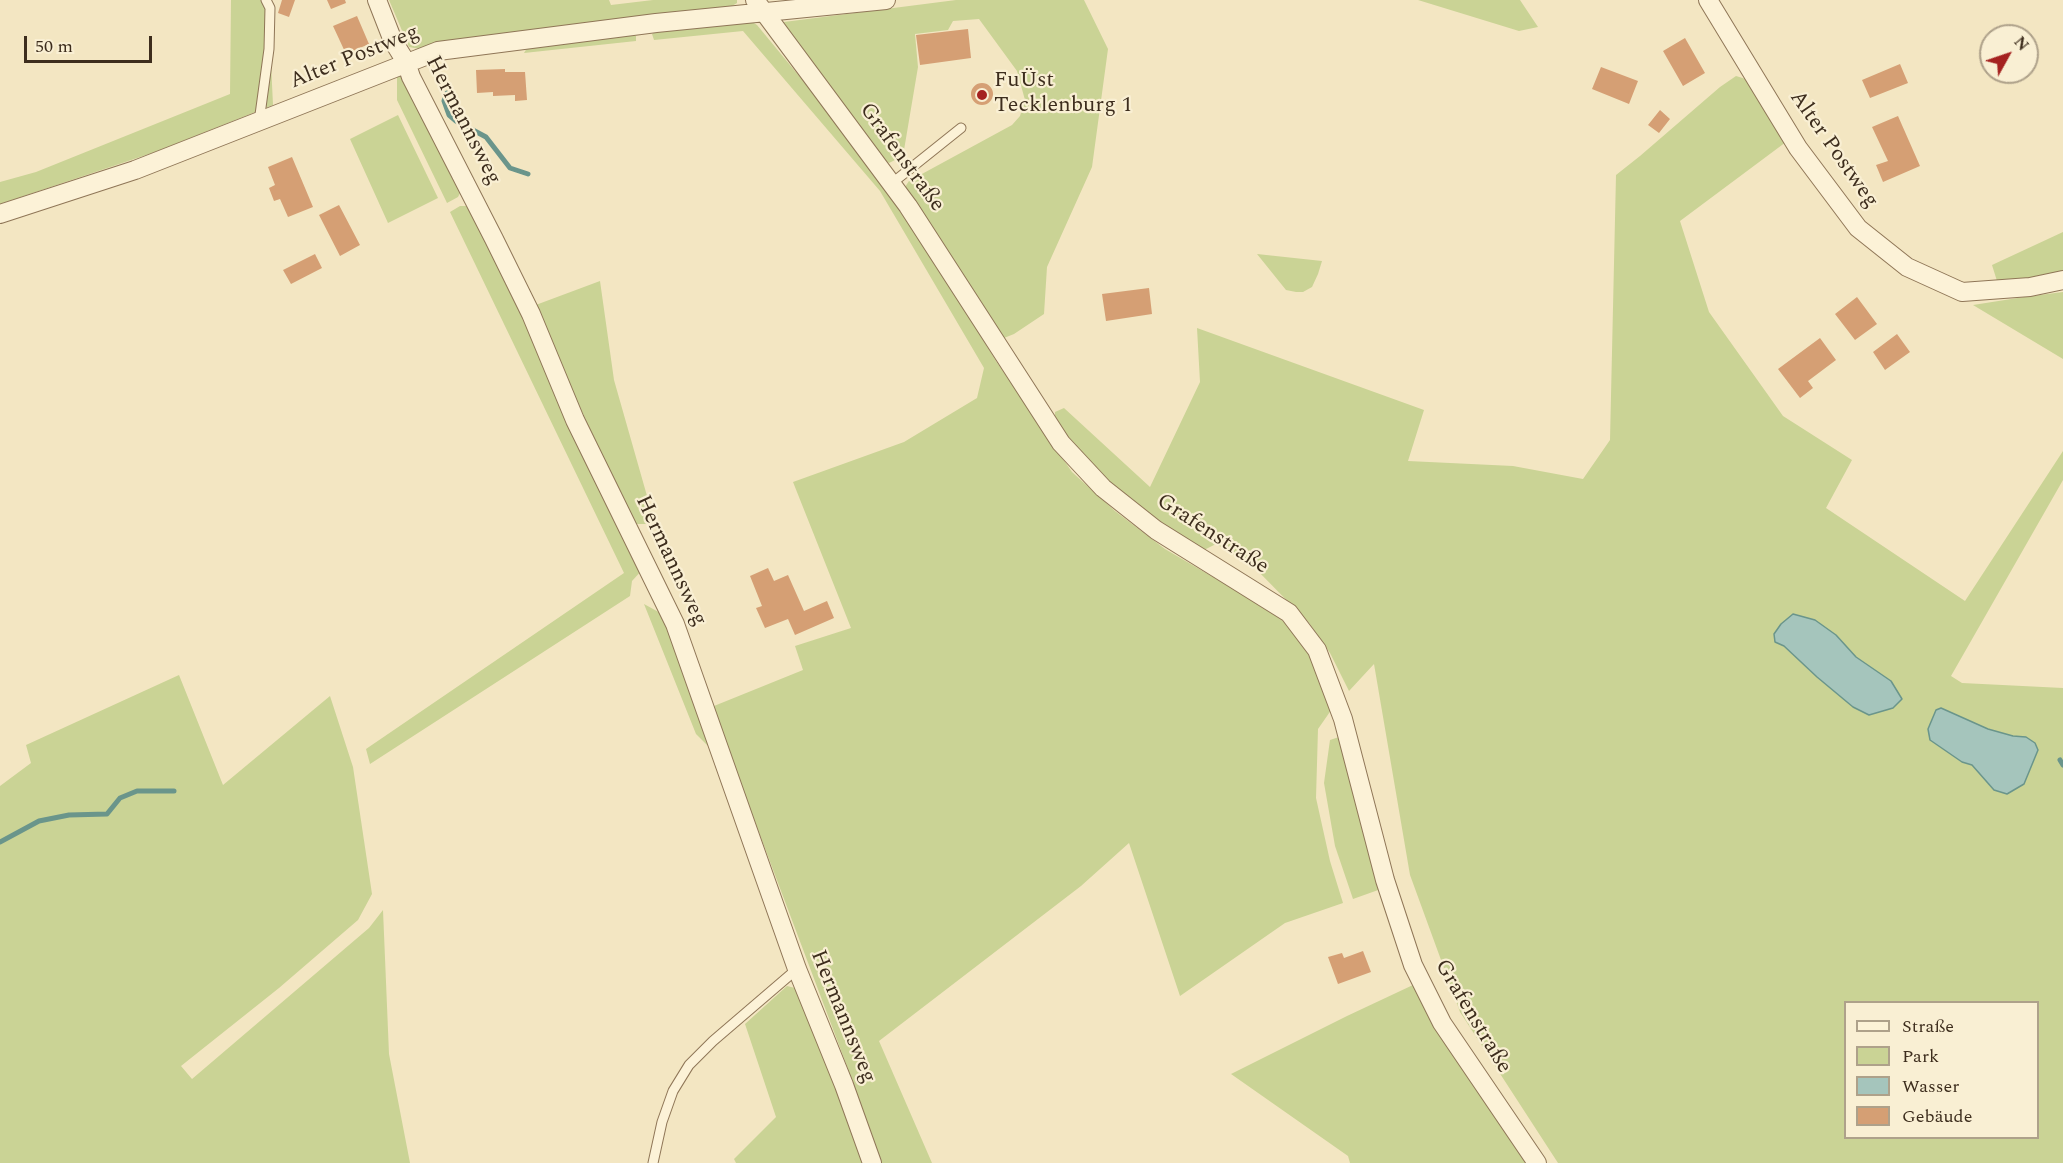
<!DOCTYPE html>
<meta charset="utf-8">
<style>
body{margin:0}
#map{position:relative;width:2063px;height:1163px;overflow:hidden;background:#f3e6c2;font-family:Spectral,serif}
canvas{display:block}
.legend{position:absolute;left:1844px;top:1001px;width:195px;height:138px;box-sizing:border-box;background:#f9efd3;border:2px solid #aea18a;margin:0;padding:8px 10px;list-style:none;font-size:18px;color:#3d2d1d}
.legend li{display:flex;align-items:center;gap:12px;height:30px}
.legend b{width:30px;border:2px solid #aea18a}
.north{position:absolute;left:1979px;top:24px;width:60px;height:60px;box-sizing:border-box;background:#f9efd3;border:2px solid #aea18a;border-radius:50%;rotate:50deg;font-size:16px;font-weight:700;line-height:24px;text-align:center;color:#3d2d1d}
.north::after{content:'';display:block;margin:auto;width:21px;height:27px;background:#a52220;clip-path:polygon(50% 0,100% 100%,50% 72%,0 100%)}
.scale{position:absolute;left:24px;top:36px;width:128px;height:27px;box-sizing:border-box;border:3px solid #3d2d1d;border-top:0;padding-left:8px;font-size:18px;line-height:21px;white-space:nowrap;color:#3d2d1d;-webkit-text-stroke:4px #f9efd3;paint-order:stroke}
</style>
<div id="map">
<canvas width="2063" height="1163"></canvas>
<ul class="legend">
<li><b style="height:8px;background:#fcf2d7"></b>Straße</li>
<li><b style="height:16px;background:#cad395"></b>Park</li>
<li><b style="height:16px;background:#a5c5bc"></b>Wasser</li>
<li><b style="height:16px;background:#d59f74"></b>Gebäude</li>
</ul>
<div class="north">N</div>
<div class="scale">50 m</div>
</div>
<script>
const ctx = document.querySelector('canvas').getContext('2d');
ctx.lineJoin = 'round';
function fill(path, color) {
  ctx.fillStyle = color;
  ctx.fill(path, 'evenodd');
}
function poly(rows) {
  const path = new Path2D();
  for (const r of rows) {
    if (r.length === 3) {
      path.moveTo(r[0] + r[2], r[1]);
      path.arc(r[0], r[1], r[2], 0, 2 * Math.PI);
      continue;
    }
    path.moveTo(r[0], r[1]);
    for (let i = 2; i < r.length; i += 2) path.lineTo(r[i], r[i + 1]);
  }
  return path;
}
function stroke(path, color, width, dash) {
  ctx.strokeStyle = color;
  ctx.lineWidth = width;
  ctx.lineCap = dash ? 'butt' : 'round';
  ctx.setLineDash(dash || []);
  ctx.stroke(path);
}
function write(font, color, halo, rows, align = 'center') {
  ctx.font = font + ' Spectral,serif';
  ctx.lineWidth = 4.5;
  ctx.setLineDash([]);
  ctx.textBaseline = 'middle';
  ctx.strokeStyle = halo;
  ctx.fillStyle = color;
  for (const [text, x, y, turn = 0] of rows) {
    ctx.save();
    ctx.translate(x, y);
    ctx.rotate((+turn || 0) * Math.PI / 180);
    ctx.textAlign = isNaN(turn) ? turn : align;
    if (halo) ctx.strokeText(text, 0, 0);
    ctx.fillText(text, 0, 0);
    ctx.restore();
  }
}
fill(poly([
 [231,0,268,0,273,105,155,152,0,204,0,182,36,172,230,94],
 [389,0,609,0,611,5,653,0,737,0,737,3,727,9,425,50,409,47],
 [956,0,1084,0,1108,49,1092,167,1047,267,1044,314,1014,334,1004,338,998,337,905,187,909,181,1012,125,1020,116,1025,100,1017,71,979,19,953,21,948,30,915,34,918,67,903,156,889,163,883,159,783,27,784,22],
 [1418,0,1520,0,1538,27,1519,31],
 [746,18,757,25,875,168,923,241,996,361,1072,472,1115,511,1165,549,1271,611,1298,634,1316,666,1334,706,1318,729,1316,798,1330,861,1343,903,1285,923,1180,996,1129,843,1081,886,879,1041,932,1163,736,1163,734,1159,776,1117,745,1024,787,986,799,989,835,1081,848,1069,737,774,714,706,803,670,795,646,851,628,793,482,904,442,977,398,984,368,880,191,743,31,654,40,652,34,659,29],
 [631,33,636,36,636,41,524,53,527,48],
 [397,76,405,78,461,191,458,197,447,203,397,100],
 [1736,76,1749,80,1786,142,1680,221,1709,312,1783,416,1852,460,1826,508,1965,601,2063,451,2063,480,1951,676,1962,683,2063,688,2063,1163,1558,1163,1460,1012,1410,875,1374,664,1349,691,1330,653,1309,623,1254,567,1216,544,1204,550,1172,530,1111,484,1070,445,1055,421,1055,412,1064,408,1150,487,1200,382,1197,328,1424,410,1408,461,1513,466,1583,479,1610,440,1616,175,1640,156,1720,87],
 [1836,635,1856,657,1891,681,1893,708,1869,715,1853,707,1817,677,1784,646],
 [1941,708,1988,729,2013,736,2026,737,1994,790,1972,765,1962,762],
 [1846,1002,2038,1002,2038,1138,1846,1138],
 [398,115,438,198,388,223,350,139],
 [460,206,466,206,472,211,643,569,632,581,630,596,370,764,366,749,624,573,450,212],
 [2063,232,2063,273,2022,281,1997,281,1992,265],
 [1257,254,1322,261,1318,274,1312,287,1303,292,1296,292,1286,290],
 [600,281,614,380,655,524,634,524,533,306],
 [2063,292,2063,359,1973,305,2024,297],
 [644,604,664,615,714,752,696,734],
 [179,675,223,785,330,696,353,767,372,894,358,920,279,988,181,1066,192,1079,369,928,383,910,389,1054,410,1163,0,1163,0,786,31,763,26,745],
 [1339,737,1381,889,1353,899,1335,846,1324,783,1330,740],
 [1413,985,1526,1163,1350,1163,1348,1156,1231,1074,1347,1016]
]), '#cad395');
const water = poly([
 [1793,614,1815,620,1836,635,1856,657,1891,681,1902,699,1893,708,1869,715,1853,707,1817,677,1784,646,1775,642,1774,634,1781,624,1793,614],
 [1941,708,1988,729,2013,736,2026,737,2035,743,2038,750,2024,784,2007,794,1994,790,1972,765,1962,762,1930,740,1928,729,1936,710,1941,708]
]);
fill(water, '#a5c5bc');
stroke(water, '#6a958b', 1.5);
stroke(poly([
 [447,93,444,101,449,115,456,121,486,137,510,168,528,174],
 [2060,760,2063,765],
 [0,842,39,821,69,815,107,814,120,798,137,791,174,791]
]), '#6a958b', 5);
fill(poly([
 [282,0,295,0,289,17,278,13],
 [327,0,345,0,346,3,331,9],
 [357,16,369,44,346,54,333,26],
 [968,29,971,58,920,65,916,35],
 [1685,38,1705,73,1683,86,1663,51],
 [1900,64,1908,83,1870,98,1862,80],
 [1601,67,1638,81,1629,104,1592,89],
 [505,69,505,72,525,72,527,100,515,101,515,95,493,96,493,92,477,93,476,70],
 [982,94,11],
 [1660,110,1670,119,1659,133,1648,125],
 [1898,116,1920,166,1883,182,1876,165,1888,161,1872,127],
 [292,157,313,207,288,217,280,199,274,201,269,188,275,185,268,167],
 [339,205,360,245,340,256,319,215],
 [315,254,322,268,291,284,283,270],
 [1149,288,1152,314,1106,321,1102,294],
 [1857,297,1877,324,1855,340,1835,314],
 [1897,334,1910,352,1885,370,1873,352],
 [1820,338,1836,360,1808,381,1813,388,1800,398,1778,369],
 [768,568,774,581,788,575,804,611,827,601,834,618,795,635,788,619,765,628,756,608,762,606,750,576],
 [1363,951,1371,972,1338,984,1328,957,1342,953,1344,958]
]), '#d59f74');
const lane = poly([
 [259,122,269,49,270,8,266,0],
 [891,184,961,128],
 [653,1163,662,1122,673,1091,689,1065,713,1041,797,969]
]);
const street = poly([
 [377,0,393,41,406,62,411,77,494,239,531,314,575,420,675,624,797,969,844,1085,872,1163],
 [755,0,908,206,1061,443,1103,488,1156,530,1289,613,1317,650,1343,719,1385,880,1413,965,1442,1023,1537,1163],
 [1708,0,1798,148,1858,228,1907,267,1962,292,2030,287,2063,280],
 [0,214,135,170,438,51,656,23,886,0]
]);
stroke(lane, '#8f7657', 11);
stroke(street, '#8f7657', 20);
stroke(lane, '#fcf2d7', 9);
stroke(street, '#fcf2d7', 18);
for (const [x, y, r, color] of [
 [982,95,6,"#a52220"]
]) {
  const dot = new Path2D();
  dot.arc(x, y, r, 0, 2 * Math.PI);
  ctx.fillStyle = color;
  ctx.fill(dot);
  stroke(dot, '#f9efd3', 2);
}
write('22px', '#3d2d1d', '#f9efd3', [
 ["Alter Postweg",355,58,-22],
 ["Hermannsweg",462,121,63],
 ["Alter Postweg",1833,150,55],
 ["Grafenstraße",901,158,54],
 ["Grafenstraße",1212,535,33],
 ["Hermannsweg",670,561,65],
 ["Hermannsweg",842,1017,68],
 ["Grafenstraße",1472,1017,59]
]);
write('22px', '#3d2d1d', '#f9efd3', [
 ["FuÜst",994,82],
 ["Tecklenburg 1",994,107]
], 'left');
</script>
